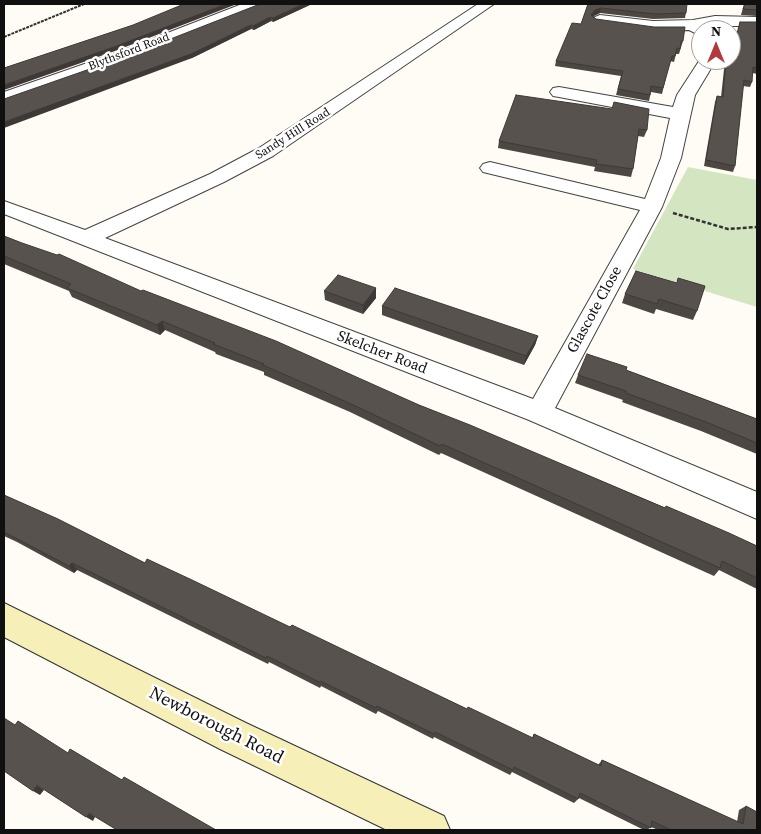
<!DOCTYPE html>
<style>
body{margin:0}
#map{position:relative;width:761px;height:834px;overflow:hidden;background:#fefcf5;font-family:"Source Serif 4",serif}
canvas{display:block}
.frame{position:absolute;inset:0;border:5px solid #101010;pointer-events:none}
.north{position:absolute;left:691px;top:20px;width:50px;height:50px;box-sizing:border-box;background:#fff;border:1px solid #9f9f9f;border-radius:50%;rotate:0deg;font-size:14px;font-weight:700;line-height:20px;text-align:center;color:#101010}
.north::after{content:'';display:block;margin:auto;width:18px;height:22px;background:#b1383d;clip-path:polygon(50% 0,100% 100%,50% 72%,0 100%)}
</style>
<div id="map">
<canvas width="761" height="834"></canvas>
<div class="frame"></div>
<div class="north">N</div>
</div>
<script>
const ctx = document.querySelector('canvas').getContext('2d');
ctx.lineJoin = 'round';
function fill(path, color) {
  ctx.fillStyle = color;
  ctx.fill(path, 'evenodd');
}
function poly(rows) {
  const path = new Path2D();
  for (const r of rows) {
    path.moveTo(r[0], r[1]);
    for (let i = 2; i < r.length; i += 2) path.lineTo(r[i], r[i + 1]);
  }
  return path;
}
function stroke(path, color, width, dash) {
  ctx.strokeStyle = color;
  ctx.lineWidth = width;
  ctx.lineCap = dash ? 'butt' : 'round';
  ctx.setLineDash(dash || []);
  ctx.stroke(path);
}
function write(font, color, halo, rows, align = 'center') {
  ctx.font = font + ' "Source Serif 4",serif';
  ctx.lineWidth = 5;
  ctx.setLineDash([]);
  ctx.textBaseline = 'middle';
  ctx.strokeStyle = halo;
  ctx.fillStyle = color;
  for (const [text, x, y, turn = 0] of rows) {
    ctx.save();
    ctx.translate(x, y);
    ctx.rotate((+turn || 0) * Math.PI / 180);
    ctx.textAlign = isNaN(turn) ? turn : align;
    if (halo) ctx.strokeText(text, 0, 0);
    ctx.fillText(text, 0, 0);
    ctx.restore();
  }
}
fill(poly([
 [688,167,757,180,757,307,633,269]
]), '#d4e5c1');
const street = poly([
 [242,4,261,4,259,7,128,59,4,103,4,92,116,53,242,4],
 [478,4,494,4,273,156,224,182,105,238,533,399,640,210,483,172,480,168,483,164,490,162,645,199,661,158,670,118,559,97,553,96,550,92,553,88,559,87,673,107,677,95,701,58,701,60,716,60,695,95,681,158,662,207,555,408,757,492,757,519,529,420,4,214,4,201,85,230,210,174,259,148,478,4],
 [600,15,653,21,693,20,715,16,757,17,757,26,715,26,706,27,708,30,701,30,701,36,689,30,653,31,595,23,592,20,595,17,600,15]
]);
const secondary = poly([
 [4,603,246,723,444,816,450,830,387,830,220,749,4,637,4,603]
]);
stroke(street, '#434343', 2);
stroke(secondary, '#323232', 2);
stroke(poly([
 [4,37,84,4]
]), '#323232', 2, [3, 1]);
stroke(poly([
 [673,213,728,229,757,227]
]), '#323232', 2.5, [4, 2]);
fill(street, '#fff');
fill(secondary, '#f6efb8');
fill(poly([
 [312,4,273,22,271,21,254,30,251,29,192,58,4,99],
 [588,4,686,13,685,18,653,19,600,13,593,16,596,19,683,41,679,54,676,54,674,62,670,61,662,94,651,92,649,101,616,95,621,76,555,66,556,61,581,24],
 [744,4,757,4,757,16,741,15],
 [740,22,757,22,757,74,752,73,752,82,750,87,743,86,735,166,733,172,704,166,715,102,717,96,721,97,725,60,731,60,733,49],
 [612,109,647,130,644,137,638,136,633,169,631,177,594,171,595,167,498,148,499,141],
 [4,236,419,405,757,546,757,589,719,570,714,576,441,453,439,455,350,412,264,375,264,372,216,354,215,352,165,330,160,335,72,297,69,291,4,264],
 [636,271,697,311,693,320,656,309,654,314,622,303,625,294],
 [376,288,376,298,363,314,325,300,324,291],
 [382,306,538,336,535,345,524,365,382,315],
 [626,370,757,419,757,454,701,431,622,402,623,400,575,383,578,375],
 [4,495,145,563,290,627,467,709,532,738,534,734,598,765,602,760,737,822,739,810,746,806,757,830,658,830,651,827,647,830,644,830,579,798,574,803,512,772,510,775,434,737,433,739,378,711,376,714,321,686,320,688,269,662,268,664,77,570,74,573,17,542,4,536]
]), '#4c4743');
fill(poly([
 [226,4,237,4,115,51,4,90,4,85],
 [303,4,312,4,273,22,273,18],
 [601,8,600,13,594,16,590,20,591,15,595,10],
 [270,17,271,21,254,30,253,26],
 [251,25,251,29,192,58,4,128,4,122],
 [376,288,376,298,363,314,363,305],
 [162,321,165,330,160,335,157,325],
 [538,336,535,345,524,365,526,356],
 [72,563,77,570,74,573,69,566],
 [37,785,44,790,40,795,33,791],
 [89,813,95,817,93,821,86,817]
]), '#3e3937');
const building = poly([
 [184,4,226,4,114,47,4,85,4,68,133,25,184,4],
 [260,4,303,4,273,18,270,17,253,26,251,25,191,54,4,122,4,99,127,56,260,4],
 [588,4,687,4,686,13,655,14,601,8,595,10,591,15,596,19,654,27,685,27,683,41,681,41,680,49,677,48,675,56,672,56,663,88,651,86,650,95,618,89,623,71,556,61,572,23,581,24,588,4],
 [745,4,757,4,757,10,743,9,745,4],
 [740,22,757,22,757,68,753,67,752,82,744,80,735,166,706,160,717,96,723,97,726,60,731,60,731,49,733,49,740,22],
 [516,95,612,109,614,102,649,109,647,130,639,129,633,169,596,164,597,160,499,141,516,95],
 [4,236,22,243,57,255,59,254,141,291,143,290,276,341,419,405,470,425,665,508,666,506,729,533,757,546,757,578,722,561,720,568,442,444,440,446,349,403,263,365,264,364,213,344,215,343,162,321,157,325,67,288,71,284,4,256,4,236],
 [636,271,677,283,678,278,705,286,697,311,659,299,657,304,625,294,636,271],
 [338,275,376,288,363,305,324,291,338,275],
 [395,288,538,336,526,356,382,306,395,288],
 [587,354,627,367,626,370,757,419,757,443,706,422,626,393,626,391,578,375,587,354],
 [4,495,58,519,145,563,147,559,192,580,290,627,292,625,467,709,468,707,533,738,534,734,601,766,602,760,743,824,746,806,757,812,757,830,671,830,652,821,651,828,580,793,578,799,514,767,513,770,435,732,434,734,377,706,376,708,320,681,319,682,267,656,266,658,72,563,69,566,4,532,4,495],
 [4,718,15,725,18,721,68,753,70,749,122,780,124,777,216,830,117,830,89,813,86,817,37,785,33,791,4,771,4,718]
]);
fill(building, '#58524e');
stroke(building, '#3e3937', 1);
write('12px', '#101010', '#fff', [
 ["Blythsford Road",129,52,-21],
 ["Sandy Hill Road",293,134,-32]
]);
write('15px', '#101010', '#fff', [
 ["Glascote Close",595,310,-61],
 ["Skelcher Road",382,353,21]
]);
write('18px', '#101010', '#fff', [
 ["Newborough Road",216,726,27]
]);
</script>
